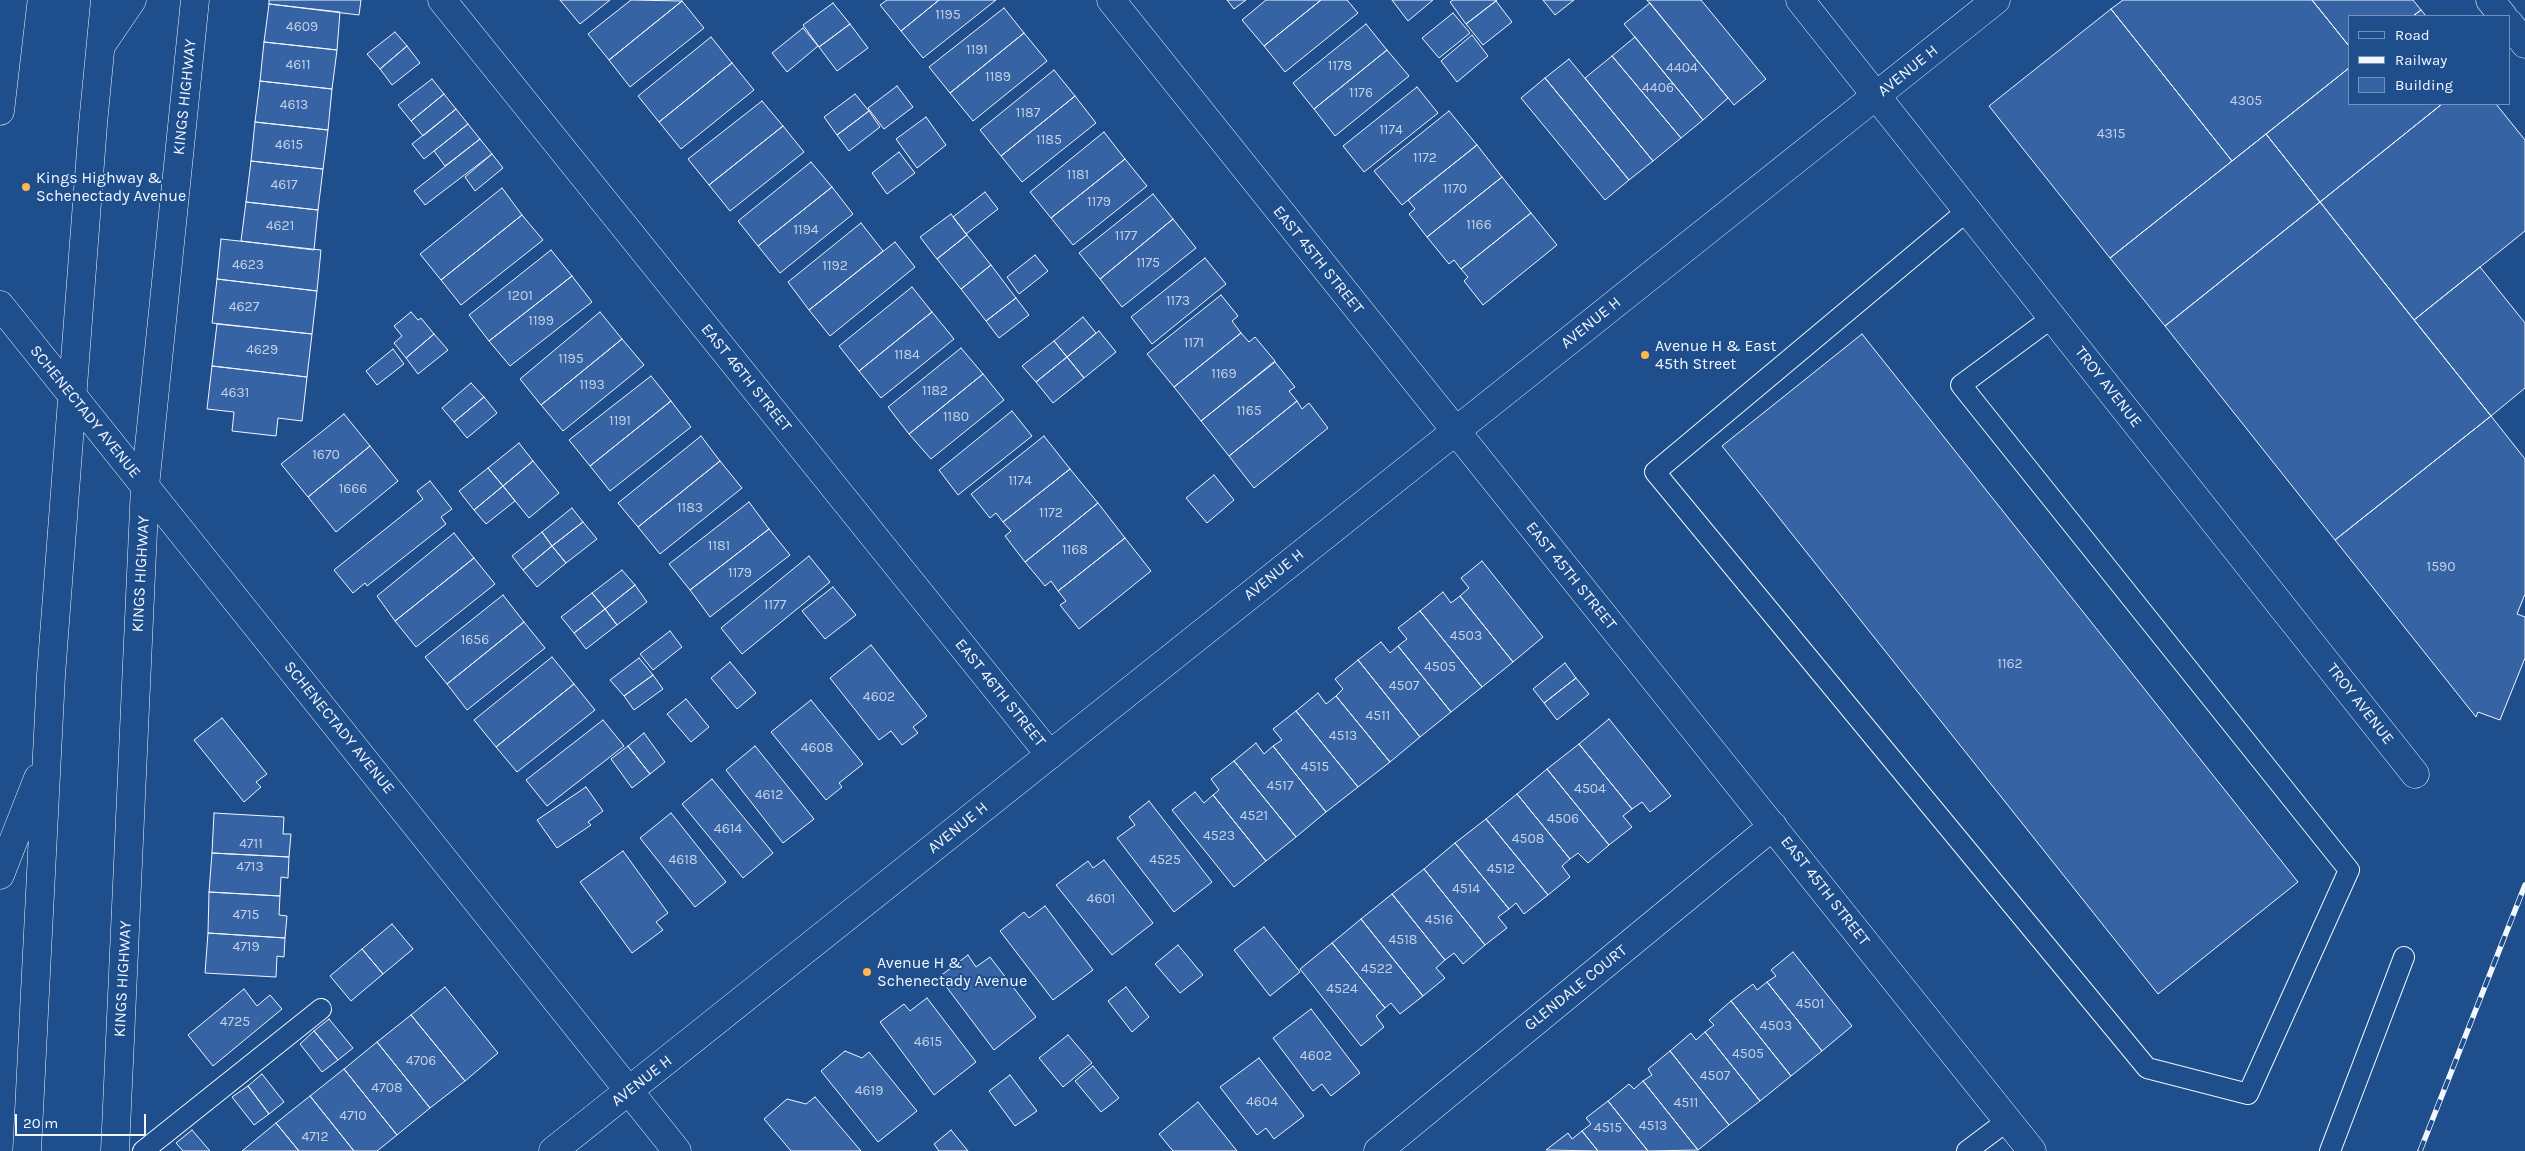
<!DOCTYPE html>
<style>
body{margin:0}
#map{position:relative;width:2525px;height:1151px;overflow:hidden;background:#1f4e8c;font-family:Karla,sans-serif}
canvas{display:block}
.legend{position:absolute;left:2348px;top:15px;width:162px;height:90px;box-sizing:border-box;background:#1f4e8c;border:1px solid #7391ba;margin:0;padding:6px 9px;list-style:none;font-size:15px;color:#f2f6ff}
.legend li{display:flex;align-items:center;gap:10px;height:25px}
.legend b{width:25px;border:1px solid #7391ba}
.scale{position:absolute;left:15px;top:1114px;width:131px;height:22px;box-sizing:border-box;border:2px solid #f2f6ff;border-top:0;padding-left:6px;font-size:15px;line-height:18px;white-space:nowrap;color:#f2f6ff;-webkit-text-stroke:4px #1f4e8c;paint-order:stroke}
</style>
<div id="map">
<canvas width="2525" height="1151"></canvas>
<ul class="legend">
<li><b style="height:6px;background:#1f4e8c"></b>Road</li>
<li><b style="height:6px;background:#f2f6ff"></b>Railway</li>
<li><b style="height:14px;background:#3563a3"></b>Building</li>
</ul>
<div class="scale">20 m</div>
</div>
<script>
const ctx = document.querySelector('canvas').getContext('2d');
ctx.lineJoin = 'round';
function fill(path, color) {
  ctx.fillStyle = color;
  ctx.fill(path, 'evenodd');
}
function poly(rows) {
  const path = new Path2D();
  for (const r of rows) {
    path.moveTo(r[0], r[1]);
    for (let i = 2; i < r.length; i += 2) path.lineTo(r[i], r[i + 1]);
  }
  return path;
}
function stroke(path, color, width, dash) {
  ctx.strokeStyle = color;
  ctx.lineWidth = width;
  ctx.lineCap = dash ? 'butt' : 'round';
  ctx.setLineDash(dash || []);
  ctx.stroke(path);
}
function write(font, color, halo, rows, align = 'center') {
  ctx.font = font + ' Karla,sans-serif';
  ctx.lineWidth = 4;
  ctx.setLineDash([]);
  ctx.textBaseline = 'middle';
  ctx.strokeStyle = halo;
  ctx.fillStyle = color;
  for (const [text, x, y, turn = 0] of rows) {
    ctx.save();
    ctx.translate(x, y);
    ctx.rotate((+turn || 0) * Math.PI / 180);
    ctx.textAlign = isNaN(turn) ? turn : align;
    if (halo) ctx.strokeText(text, 0, 0);
    ctx.fillText(text, 0, 0);
    ctx.restore();
  }
}
const building = poly([
 [269,0,361,0,359,15,269,4,269,0],
 [560,0,610,0,580,24,560,0],
 [631,0,682,1,609,60,588,34,631,0],
 [887,0,939,0,901,31,880,5,887,0],
 [939,0,996,0,923,58,901,31,939,0],
 [1227,0,1246,0,1234,9,1227,0],
 [1266,0,1321,0,1264,46,1242,20,1266,0],
 [1321,0,1347,0,1358,13,1285,72,1264,46,1321,0],
 [1392,0,1433,0,1408,21,1392,0],
 [1453,0,1497,0,1466,24,1450,2,1453,0],
 [1543,0,1574,0,1555,15,1543,0],
 [1647,0,1701,0,1766,79,1734,105,1647,0],
 [2123,0,2312,0,2349,46,2349,68,2232,161,2111,9,2123,0],
 [2312,0,2413,0,2421,10,2413,16,2349,16,2349,46,2312,0],
 [682,1,704,28,630,87,609,60,682,1],
 [1496,1,1512,22,1483,45,1466,24,1496,1],
 [833,3,850,24,819,47,803,25,833,3],
 [1650,3,1728,98,1703,120,1624,24,1650,3],
 [269,4,340,12,337,50,264,42,269,4],
 [1004,8,1024,33,950,93,929,67,1004,8],
 [2111,9,2232,161,2110,258,1989,106,2111,9],
 [2421,10,2426,16,2413,16,2421,10],
 [1453,13,1470,33,1439,58,1422,38,1453,13],
 [850,24,868,48,837,71,819,47,850,24],
 [1366,24,1387,50,1314,109,1293,83,1366,24],
 [803,28,818,46,787,72,772,53,803,28],
 [395,32,407,46,380,69,367,54,395,32],
 [1024,33,1047,61,973,121,950,93,1024,33],
 [1472,35,1488,56,1457,82,1441,61,1472,35],
 [711,37,732,63,659,122,638,96,711,37],
 [1635,37,1703,120,1681,138,1612,56,1635,37],
 [264,42,337,50,332,89,260,81,264,42],
 [407,46,420,63,392,85,380,69,407,46],
 [1387,50,1409,76,1335,136,1314,109,1387,50],
 [1612,56,1681,138,1653,161,1585,78,1612,56],
 [1569,59,1653,161,1629,180,1545,78,1569,59],
 [732,63,754,90,681,149,659,122,732,63],
 [2349,68,2349,104,2442,104,2320,202,2266,134,2349,68],
 [1054,70,1075,96,1001,156,980,130,1054,70],
 [1545,78,1629,180,1605,200,1521,98,1545,78],
 [432,79,444,94,411,121,398,105,432,79],
 [260,81,332,89,328,130,255,122,260,81],
 [897,86,913,107,884,129,868,108,897,86],
 [1417,87,1438,113,1364,172,1343,146,1417,87],
 [444,94,456,109,423,136,411,121,444,94],
 [855,94,869,111,837,135,824,117,855,94],
 [1075,96,1096,123,1022,182,1001,156,1075,96],
 [762,101,783,126,709,185,688,159,762,101],
 [2442,104,2496,104,2525,140,2525,231,2414,320,2320,202,2442,104],
 [456,109,468,124,424,159,412,144,456,109],
 [869,111,880,127,849,151,837,135,869,111],
 [1449,111,1477,145,1402,205,1374,171,1449,111],
 [926,117,946,145,917,168,896,139,926,117],
 [255,122,328,130,323,169,251,161,255,122],
 [468,124,480,139,445,166,434,151,468,124],
 [783,126,804,152,730,211,709,185,783,126],
 [1104,132,1125,159,1051,218,1030,192,1104,132],
 [2266,134,2320,202,2165,326,2110,258,2266,134],
 [480,139,492,154,425,205,414,191,480,139],
 [1477,145,1502,177,1427,237,1409,214,1415,209,1408,200,1477,145],
 [899,152,915,173,887,194,872,173,899,152],
 [492,154,503,168,475,191,465,177,492,154],
 [1125,159,1147,186,1073,245,1051,218,1125,159],
 [251,161,323,169,318,210,246,202,251,161],
 [811,162,832,187,758,246,738,221,811,162],
 [1502,177,1531,213,1461,269,1454,260,1449,264,1427,237,1502,177],
 [832,187,853,214,780,273,758,246,832,187],
 [502,188,522,215,441,280,420,254,502,188],
 [985,192,998,209,966,234,953,217,985,192],
 [1153,194,1173,219,1100,279,1079,253,1153,194],
 [246,202,318,210,314,250,241,241,246,202],
 [2320,202,2491,416,2335,540,2165,326,2320,202],
 [1531,213,1557,245,1483,305,1464,281,1468,277,1461,269,1531,213],
 [951,214,967,235,937,259,920,237,951,214],
 [522,215,543,240,461,305,441,280,522,215],
 [1173,219,1196,248,1122,307,1100,279,1173,219],
 [861,223,883,251,809,310,788,282,861,223],
 [967,235,991,265,961,289,937,259,967,235],
 [221,239,321,250,317,291,217,279,221,239],
 [895,242,915,267,830,336,809,310,895,242],
 [551,250,572,276,489,341,469,315,551,250],
 [1035,255,1048,271,1019,294,1007,277,1035,255],
 [1205,258,1226,284,1152,344,1131,317,1205,258],
 [991,265,1016,298,986,321,961,289,991,265],
 [2480,267,2525,323,2525,388,2491,416,2414,320,2480,267],
 [572,276,592,302,510,366,489,341,572,276],
 [217,279,317,291,312,334,212,323,217,279],
 [912,287,932,312,859,371,839,346,912,287],
 [1221,295,1238,316,1232,321,1241,333,1174,387,1147,354,1221,295],
 [1016,298,1029,315,999,338,986,321,1016,298],
 [411,312,418,320,421,318,434,334,406,358,394,343,402,336,394,326,411,312],
 [600,312,622,339,541,405,520,379,600,312],
 [932,312,954,339,881,398,859,371,932,312],
 [1083,317,1096,333,1067,357,1054,341,1083,317],
 [217,324,312,334,307,377,212,366,217,324],
 [1099,331,1116,352,1084,378,1067,357,1099,331],
 [1241,333,1249,342,1255,337,1275,361,1201,421,1174,387,1241,333],
 [434,334,448,350,418,374,406,358,434,334],
 [1862,334,2298,882,2158,994,1722,446,1862,334],
 [622,339,644,365,563,431,541,405,622,339],
 [1054,341,1067,357,1036,382,1022,366,1054,341],
 [961,348,983,374,909,434,888,407,961,348],
 [393,349,404,364,377,385,366,371,393,349],
 [1067,357,1084,378,1053,403,1036,382,1067,357],
 [1275,362,1295,387,1289,391,1297,401,1229,456,1201,421,1275,362],
 [212,366,307,377,302,421,278,418,276,436,232,431,234,412,207,409,212,366],
 [983,374,1004,400,931,459,909,434,983,374],
 [651,376,671,401,590,466,569,440,651,376],
 [471,383,484,397,454,422,442,408,471,383],
 [484,397,497,413,467,438,454,422,484,397],
 [671,401,691,427,610,491,590,466,671,401],
 [1297,401,1302,409,1309,403,1328,428,1254,488,1229,456,1297,401],
 [1012,411,1032,436,958,495,939,470,1012,411],
 [344,414,370,446,308,497,281,464,344,414],
 [2491,416,2525,459,2525,594,2517,614,2525,617,2525,658,2500,720,2478,712,2476,717,2335,540,2491,416],
 [701,436,720,461,638,527,618,503,701,436],
 [1044,436,1070,469,1003,522,996,513,990,518,971,494,1044,436],
 [519,443,533,461,503,486,488,468,519,443],
 [370,446,398,481,336,532,308,497,370,446],
 [533,461,559,493,529,518,503,486,533,461],
 [720,461,742,488,660,554,638,527,720,461],
 [488,468,503,486,474,510,459,491,488,468],
 [1070,469,1098,503,1025,562,1005,536,1011,531,1003,522,1070,469],
 [1214,475,1234,500,1207,523,1186,498,1214,475],
 [430,481,452,509,441,517,446,524,367,586,365,583,353,593,334,570,423,499,417,491,430,481],
 [503,486,515,501,486,524,474,510,503,486],
 [749,502,769,529,690,590,669,564,749,502],
 [1098,503,1125,538,1058,591,1051,581,1045,586,1025,562,1098,503],
 [572,508,583,522,552,546,542,532,572,508],
 [583,522,597,539,566,563,552,546,583,522],
 [769,529,790,555,710,617,690,590,769,529],
 [542,532,552,546,523,570,512,556,542,532],
 [454,533,474,558,395,621,377,596,454,533],
 [1125,538,1151,571,1079,629,1060,605,1066,601,1058,591,1125,538],
 [552,546,566,563,537,587,523,570,552,546],
 [809,556,830,582,742,654,721,628,809,556],
 [474,558,495,584,416,647,395,621,474,558],
 [1482,561,1543,637,1513,662,1460,596,1469,588,1461,578,1482,561],
 [622,570,635,585,605,609,592,593,622,570],
 [635,585,647,602,617,625,605,609,635,585],
 [833,587,856,615,825,639,802,611,833,587],
 [1443,592,1451,603,1460,596,1513,662,1482,687,1420,611,1443,592],
 [592,593,605,609,574,633,561,617,592,593],
 [503,595,524,622,447,684,425,657,503,595],
 [605,609,617,625,586,649,574,633,605,609],
 [1420,611,1482,687,1451,712,1398,646,1407,639,1398,628,1420,611],
 [524,622,545,648,467,710,447,684,524,622],
 [670,631,682,647,653,670,640,654,670,631],
 [1381,642,1390,653,1398,646,1451,712,1420,737,1358,660,1381,642],
 [871,645,927,716,913,727,918,733,902,745,891,731,879,740,830,678,871,645],
 [552,657,574,684,496,747,474,720,552,657],
 [639,658,653,675,624,696,610,680,639,658],
 [1358,660,1420,737,1390,762,1336,696,1343,689,1335,679,1358,660],
 [730,662,756,693,737,709,711,678,730,662],
 [1565,663,1576,678,1544,703,1533,689,1565,663],
 [653,675,663,689,634,710,624,696,653,675],
 [1576,678,1589,694,1557,720,1544,703,1576,678],
 [574,684,595,710,517,772,496,747,574,684],
 [1318,693,1326,704,1336,696,1390,762,1358,787,1296,711,1318,693],
 [686,699,709,727,691,742,667,714,686,699],
 [811,700,863,764,839,783,842,787,826,800,771,732,811,700],
 [1296,711,1358,787,1326,812,1273,746,1282,740,1273,729,1296,711],
 [222,718,267,774,256,782,261,787,244,802,194,740,222,718],
 [1609,719,1671,796,1650,812,1642,802,1632,809,1579,744,1609,719],
 [603,720,624,746,547,806,526,780,603,720],
 [644,733,665,762,650,774,628,746,644,733],
 [1256,743,1264,754,1273,746,1326,812,1296,837,1234,761,1256,743],
 [1579,744,1632,809,1623,816,1632,827,1609,845,1547,769,1579,744],
 [628,746,650,774,632,788,611,759,628,746],
 [755,746,814,819,783,843,726,770,755,746],
 [1234,761,1296,837,1266,861,1213,795,1219,790,1211,779,1234,761],
 [1547,769,1609,845,1588,863,1578,853,1570,859,1517,794,1547,769],
 [712,779,773,853,743,878,682,804,712,779],
 [586,787,603,811,588,822,591,825,557,848,537,820,586,787],
 [1195,792,1204,803,1213,795,1266,861,1234,887,1172,810,1195,792],
 [1517,794,1570,859,1562,866,1570,877,1548,895,1486,819,1517,794],
 [1149,801,1212,882,1174,912,1117,838,1135,825,1129,817,1149,801],
 [214,813,284,817,283,834,291,834,289,857,212,853,214,813],
 [671,813,726,882,695,907,640,838,671,813],
 [1486,819,1548,895,1524,914,1516,903,1509,909,1455,843,1486,819],
 [1455,843,1509,909,1498,917,1507,928,1485,945,1424,869,1455,843],
 [623,851,668,913,656,922,663,930,632,953,580,882,623,851],
 [212,853,289,857,288,878,281,877,280,896,209,892,212,853],
 [1104,860,1153,923,1112,955,1056,885,1088,861,1093,868,1104,860],
 [1424,869,1485,945,1463,964,1454,953,1445,960,1392,894,1424,869],
 [209,892,280,896,279,915,287,916,285,938,208,933,209,892],
 [1392,894,1445,960,1436,968,1445,978,1423,996,1361,919,1392,894],
 [1045,906,1093,970,1053,1000,1000,931,1024,912,1029,918,1045,906],
 [1361,919,1423,996,1400,1014,1391,1003,1385,1008,1332,943,1361,919],
 [392,924,413,949,383,974,362,949,392,924],
 [1264,927,1300,972,1270,996,1234,950,1264,927],
 [208,933,285,938,284,957,277,956,276,977,205,973,208,933],
 [1332,943,1385,1008,1376,1016,1384,1027,1361,1046,1300,969,1332,943],
 [1178,945,1203,975,1180,993,1155,964,1178,945],
 [362,949,383,974,351,1001,330,976,362,949],
 [1793,952,1852,1026,1822,1051,1767,982,1776,976,1771,970,1793,952],
 [968,955,976,967,990,957,1036,1017,994,1050,939,977,968,955],
 [1767,982,1822,1051,1791,1076,1731,1001,1753,984,1757,990,1767,982],
 [445,987,498,1053,465,1081,411,1015,445,987],
 [1126,987,1149,1017,1132,1032,1108,1001,1126,987],
 [244,989,257,1006,270,995,282,1009,213,1066,188,1035,244,989],
 [927,998,976,1062,934,1095,880,1022,904,1004,910,1011,927,998],
 [1731,1001,1791,1076,1760,1101,1705,1032,1714,1025,1709,1020,1731,1001],
 [1311,1009,1360,1073,1331,1096,1322,1084,1313,1091,1273,1038,1311,1009],
 [411,1015,465,1081,430,1108,377,1042,411,1015],
 [329,1019,353,1048,338,1060,314,1031,329,1019],
 [314,1031,338,1060,322,1072,300,1044,314,1031],
 [1705,1032,1760,1101,1729,1125,1670,1051,1691,1033,1696,1040,1705,1032],
 [1068,1035,1092,1063,1063,1087,1039,1058,1068,1035],
 [377,1042,430,1108,397,1135,344,1069,377,1042],
 [845,1051,862,1058,869,1052,917,1111,878,1142,821,1071,845,1051],
 [1670,1051,1729,1125,1698,1150,1643,1081,1652,1075,1648,1069,1670,1051],
 [1259,1058,1304,1116,1274,1139,1266,1128,1257,1135,1220,1087,1259,1058],
 [1093,1066,1119,1098,1101,1112,1075,1081,1093,1066],
 [344,1069,397,1135,377,1151,354,1151,310,1096,344,1069],
 [262,1074,284,1102,269,1114,248,1086,262,1074],
 [1010,1075,1037,1111,1015,1126,989,1091,1010,1075],
 [1643,1081,1698,1150,1648,1151,1608,1101,1629,1084,1634,1089,1643,1081],
 [248,1086,269,1114,254,1125,232,1097,248,1086],
 [310,1096,354,1151,299,1151,276,1123,310,1096],
 [815,1097,861,1151,791,1151,764,1119,787,1099,806,1104,815,1097],
 [1608,1101,1648,1151,1598,1151,1582,1131,1591,1124,1586,1118,1608,1101],
 [1198,1102,1237,1151,1173,1151,1159,1134,1198,1102],
 [276,1123,299,1151,242,1151,276,1123],
 [192,1130,210,1151,183,1151,176,1143,192,1130],
 [951,1130,968,1151,939,1151,934,1144,951,1130],
 [1582,1131,1598,1151,1546,1150,1568,1133,1572,1139,1582,1131]
]);
fill(building, '#3563a3');
stroke(building, '#f2f6ff', 1);
const lane = poly([
 [1967,211,1655,472,2147,1068,2248,1094,2349,870,1961,385,2053,317],
 [143,1151,321,1009],
 [1967,1151,2007,1121],
 [2330,1151,2404,957]
]);
const street = poly([
 [442,0,1050,755],
 [1111,0,2032,1151],
 [1800,0,2415,774],
 [2490,0,2503,16],
 [2509,23,2525,44],
 [0,305,677,1151],
 [553,1151,1996,0],
 [1378,1151,1773,826]
]);
const secondary = poly([
 [0,111,13,0],
 [115,1151,145,486,195,0]
]);
const primary = poly([
 [102,44,132,0],
 [0,875,38,778],
 [27,1151,51,675,93,124,105,0]
]);
stroke(lane, '#f2f6ff', 22);
stroke(street, '#f2f6ff', 29);
stroke(secondary, '#f2f6ff', 29);
stroke(primary, '#f2f6ff', 29);
stroke(lane, '#1f4e8c', 20);
stroke(street, '#1f4e8c', 28);
stroke(secondary, '#1f4e8c', 28);
stroke(primary, '#1f4e8c', 28);
const rail = poly([
 [2420,1151,2525,885]
]);
stroke(rail, '#f2f6ff', 5.5);
stroke(rail, '#1f4e8c', 4, [11]);
for (const [x, y, r, color] of [
 [26,187,5,"#ffb74d"],
 [1645,355,5,"#ffb74d"],
 [867,972,5,"#ffb74d"]
]) {
  const dot = new Path2D();
  dot.arc(x, y, r, 0, 2 * Math.PI);
  ctx.fillStyle = color;
  ctx.fill(dot);
  stroke(dot, '#1f4e8c', 2);
}
write('14px', '#c3d1e8', null, [
 ["1195",948,15],
 ["4609",302,27],
 ["1191",977,50],
 ["4611",298,65],
 ["1178",1340,66],
 ["4404",1682,68],
 ["1189",998,77],
 ["4406",1658,88],
 ["1176",1361,93],
 ["4305",2246,101],
 ["4613",294,105],
 ["1187",1028,113],
 ["1174",1391,130],
 ["4315",2111,134],
 ["1185",1049,140],
 ["4615",289,145],
 ["1172",1425,158],
 ["1181",1078,175],
 ["4617",284,185],
 ["1170",1455,189],
 ["1179",1099,202],
 ["1166",1479,225],
 ["4621",280,226],
 ["1194",806,230],
 ["1177",1126,236],
 ["1175",1148,263],
 ["4623",248,265],
 ["1192",835,266],
 ["1201",520,296],
 ["1173",1178,301],
 ["4627",244,307],
 ["1199",541,321],
 ["1171",1194,343],
 ["4629",262,350],
 ["1184",907,355],
 ["1195",571,359],
 ["1169",1224,374],
 ["1193",592,385],
 ["1182",935,391],
 ["4631",235,393],
 ["1165",1249,411],
 ["1180",956,417],
 ["1191",620,421],
 ["1670",326,455],
 ["1174",1020,481],
 ["1666",353,489],
 ["1183",690,508],
 ["1172",1051,513],
 ["1181",719,546],
 ["1168",1075,550],
 ["1590",2441,567],
 ["1179",740,573],
 ["1177",775,605],
 ["4503",1466,636],
 ["1656",475,640],
 ["1162",2010,664],
 ["4505",1440,667],
 ["4507",1404,686],
 ["4602",879,697],
 ["4511",1378,716],
 ["4513",1343,736],
 ["4608",817,748],
 ["4515",1315,767],
 ["4517",1280,786],
 ["4504",1590,789],
 ["4612",769,795],
 ["4521",1254,816],
 ["4506",1563,819],
 ["4614",728,829],
 ["4523",1219,836],
 ["4508",1528,839],
 ["4711",251,844],
 ["4618",683,860],
 ["4525",1165,860],
 ["4713",250,867],
 ["4512",1501,869],
 ["4514",1466,889],
 ["4601",1101,899],
 ["4715",246,915],
 ["4516",1439,920],
 ["4518",1403,940],
 ["4719",246,947],
 ["4522",1377,969],
 ["4524",1342,989],
 ["4501",1810,1004],
 ["4725",235,1022],
 ["4503",1776,1026],
 ["4615",928,1042],
 ["4505",1748,1054],
 ["4602",1316,1056],
 ["4706",421,1061],
 ["4507",1715,1076],
 ["4708",387,1088],
 ["4619",869,1091],
 ["4604",1262,1102],
 ["4511",1686,1103],
 ["4710",353,1116],
 ["4513",1653,1126],
 ["4515",1608,1128],
 ["4712",315,1137]
]);
write('16px', '#f2f6ff', '#1f4e8c', [
 ["AVENUE H",1908,71,-39],
 ["KINGS HIGHWAY",185,97,-84],
 ["EAST 45TH STREET",1318,260,51],
 ["AVENUE H",1591,323,-39],
 ["EAST 46TH STREET",746,378,51],
 ["TROY AVENUE",2108,387,52],
 ["SCHENECTADY AVENUE",85,412,51],
 ["KINGS HIGHWAY",141,574,-87],
 ["AVENUE H",1274,575,-39],
 ["EAST 45TH STREET",1571,576,51],
 ["EAST 46TH STREET",1000,693,51],
 ["TROY AVENUE",2360,704,52],
 ["SCHENECTADY AVENUE",339,728,51],
 ["AVENUE H",958,828,-39],
 ["EAST 45TH STREET",1825,891,52],
 ["KINGS HIGHWAY",123,979,-87],
 ["GLENDALE COURT",1576,988,-39],
 ["AVENUE H",642,1081,-38]
]);
write('16px', '#f2f6ff', '#1f4e8c', [
 ["Kings Highway &",36,178],
 ["Schenectady Avenue",36,196],
 ["Avenue H & East",1655,346],
 ["45th Street",1655,364],
 ["Avenue H &",877,963],
 ["Schenectady Avenue",877,981]
], 'left');
</script>
